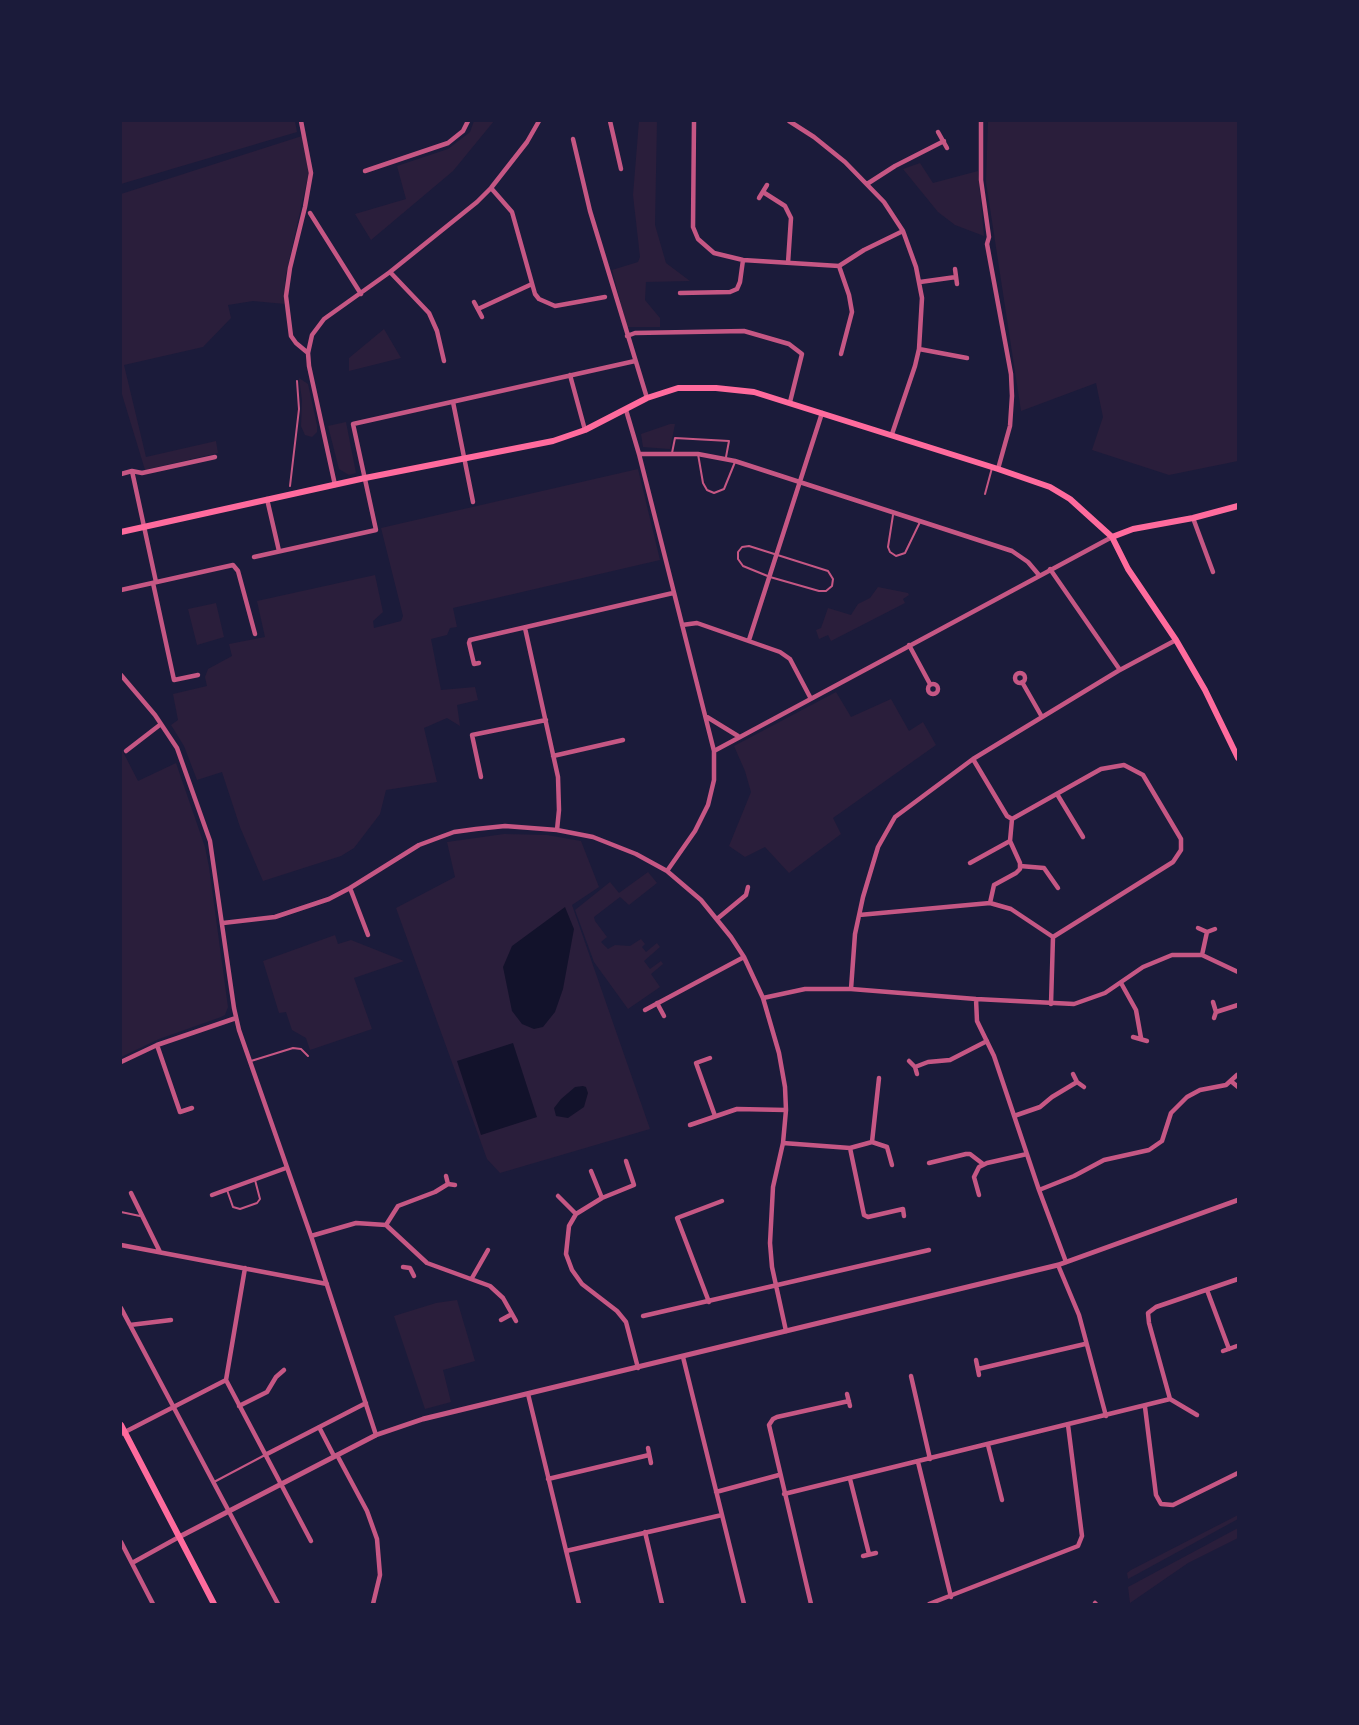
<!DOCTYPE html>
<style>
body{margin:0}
#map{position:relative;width:1359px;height:1725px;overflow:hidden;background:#1b1b3a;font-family:Manrope,sans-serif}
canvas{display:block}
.frame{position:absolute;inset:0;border:122px solid #1b1b3a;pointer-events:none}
</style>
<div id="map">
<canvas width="1359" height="1725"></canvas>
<div class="frame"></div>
</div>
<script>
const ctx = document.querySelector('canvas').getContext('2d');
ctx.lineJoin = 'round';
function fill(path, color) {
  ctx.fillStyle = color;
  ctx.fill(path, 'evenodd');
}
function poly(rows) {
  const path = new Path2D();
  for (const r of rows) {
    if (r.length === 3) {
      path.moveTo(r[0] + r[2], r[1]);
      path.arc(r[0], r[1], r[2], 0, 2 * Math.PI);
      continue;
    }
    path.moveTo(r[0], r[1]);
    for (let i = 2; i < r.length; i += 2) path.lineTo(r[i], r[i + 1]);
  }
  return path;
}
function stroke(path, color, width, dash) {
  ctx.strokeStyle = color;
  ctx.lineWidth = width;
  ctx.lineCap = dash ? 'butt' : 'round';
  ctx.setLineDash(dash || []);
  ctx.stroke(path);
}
fill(poly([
 [121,121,295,121,297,132,121,184],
 [474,121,494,121,453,171,371,240,355,214,406,199,397,166,448,149,470,132],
 [639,121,657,121,655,225,666,263,690,281,646,282,645,300,660,318,660,327,627,327,612,270,638,262,640,257,633,195],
 [988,121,1238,121,1238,461,1169,475,1092,450,1103,417,1096,383,1021,411,986,182],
 [302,136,309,172,285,279,285,304,253,301,228,305,231,318,203,347,124,365,146,457,216,441,218,453,145,470,121,391,121,194],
 [920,163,933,183,978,171,984,236,955,225,938,212,903,169],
 [384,329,401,358,349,371,349,358],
 [299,378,308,384,317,425,317,432,312,437,305,435,301,426,302,400],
 [346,422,356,473,349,475,339,469,328,426],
 [670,424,675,424,670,449,643,447,641,434],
 [638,469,660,560,453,608,457,627,450,628,447,635,431,639,441,690,475,687,478,700,457,705,460,726,447,718,424,728,437,782,386,790,380,814,354,848,341,856,263,881,240,827,222,772,197,780,184,746,171,725,178,720,173,694,207,686,205,677,208,669,232,656,229,644,265,637,257,601,375,575,383,612,373,621,374,628,401,621,403,616,381,528],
 [878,587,908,593,909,595,903,599,905,603,831,641,828,635,819,639,816,630,821,628,828,608,851,615,858,604,870,598],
 [216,603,224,637,197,645,188,609],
 [836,692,851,717,891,699,909,731,923,722,936,745,833,818,841,834,789,873,765,847,745,857,729,846,751,792,745,771,734,746],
 [121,748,138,781,176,763,205,847,209,867,228,1007,225,1015,221,1017,159,1039,121,1057],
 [504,834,547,835,581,841,599,887,572,905,650,1129,500,1173,487,1159,396,908,455,877,447,842],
 [648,872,657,883,629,905,620,897,594,917,595,921,607,937,601,942,608,949,615,945,630,946,641,939,645,944,642,947,646,952,657,943,660,947,644,961,650,969,661,961,663,964,651,974,660,987,628,1009,594,962,575,910,610,882,619,893],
 [335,935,338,944,351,940,404,961,354,978,372,1029,310,1050,306,1038,292,1030,286,1012,279,1013,263,961],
 [457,1300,475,1361,443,1370,451,1402,425,1409,394,1316,436,1303],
 [1238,1515,1238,1519,1128,1579,1127,1573,1131,1570],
 [1238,1528,1238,1538,1188,1563,1130,1603,1128,1587]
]), '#2a1e3b');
fill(poly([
 [565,907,574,929,563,989,555,1012,543,1027,534,1029,522,1024,512,1011,503,967,512,946],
 [513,1043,537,1117,481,1135,457,1061],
 [583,1086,586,1087,588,1093,584,1107,568,1118,556,1116,554,1108,561,1099,575,1087]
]), '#12122b');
stroke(poly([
 [672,453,675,438,729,441,726,457],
 [698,454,703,483,707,490,714,493,724,489,735,462],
 [290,486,299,409,297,381],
 [985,494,992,468],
 [893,515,888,547,890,552,896,556,905,553,920,522],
 [749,546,828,571,833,579,832,586,826,591,819,591,770,577,743,566,738,559,738,552,742,547,749,546],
 [251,1061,293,1048,301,1049,308,1056],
 [227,1190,233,1207,240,1209,257,1203,260,1199,255,1180],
 [121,1212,140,1216],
 [214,1482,265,1455]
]), '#c65784', 2);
stroke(poly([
 [301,121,311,173,305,207,290,268,286,296,291,336,296,343,308,353],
 [610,121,621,169],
 [694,121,693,227,698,239,714,253,743,260,839,266,864,250,903,231],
 [789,121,814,137,845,162,884,202,903,231,916,267,922,298,919,349,915,366,892,434],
 [981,121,981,180,989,237,987,244,1011,374,1012,396,1010,426,998,469],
 [938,132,947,148],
 [573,139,590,211,647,398],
 [365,171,448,143,463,131,468,121],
 [867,184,895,166,944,141],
 [491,188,512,212,535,294,539,299,555,306,605,297],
 [763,192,785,206,791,218,788,263],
 [759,198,767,185],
 [310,213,361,294],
 [839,266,849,295,852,312,841,354],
 [955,269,957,284],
 [390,272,429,313,437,331,444,361],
 [920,282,956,277],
 [680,293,730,292,737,289,740,282,743,260],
 [474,302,482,317],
 [478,309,532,284],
 [627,336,635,333,744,331,789,344,802,354,790,402],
 [919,349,967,358],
 [570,375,585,430],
 [453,402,473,502],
 [626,410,639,454,714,751,714,780,708,805,695,831,667,871],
 [639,454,698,454,735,461,1012,551,1028,562,1039,575],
 [132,471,156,582],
 [121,474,132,471,142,473,215,457],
 [335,485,309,366,308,353,312,335,324,319,390,272,477,202,491,188,527,142,539,121],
 [267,499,279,551],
 [1193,518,1213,572],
 [254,557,376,530,353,424,635,361],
 [1050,569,1120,670],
 [153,583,174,680,198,675],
 [121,590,233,565,238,571,255,634],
 [682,625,697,623,780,652,790,659,810,697],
 [525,628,558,777,559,810,557,830],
 [749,640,822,413],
 [909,645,930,684],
 [479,663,474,664,469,643,470,640,673,593],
 [1020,678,5],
 [121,675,155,715,177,748,210,841,234,1008,239,1030,311,1236,376,1435],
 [1022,682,1042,717],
 [933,689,5],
 [707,717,738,736],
 [126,751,161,724],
 [714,751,1112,537],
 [553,756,623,740],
 [973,759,1007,816,1012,819,1010,841,1020,863,1020,869,1016,873,994,885,990,903],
 [481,777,472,735,546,720],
 [1057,794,1083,837],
 [1012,819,1101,769,1124,765,1143,775,1181,839,1181,850,1173,862,1053,937],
 [970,863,1010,841],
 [1020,866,1044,868,1058,888],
 [350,888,368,935],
 [859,915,990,903,1011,909,1053,937,1051,1004],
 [717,919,746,895,748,887],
 [223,923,275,917,329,899,350,888,419,845,454,832,476,829,505,826,557,830,593,837,636,854,667,871,701,900,731,937,744,957,763,998,779,1053,785,1087,786,1110,783,1143,773,1187,770,1243,772,1267,786,1331],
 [1198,928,1207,932,1215,929],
 [1202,955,1207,932],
 [1121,983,1136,1010,1141,1038],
 [851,989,855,934,863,897,878,847,895,817,973,759,1118,671,1176,640],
 [763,998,805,989,851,989,976,999,1074,1004,1105,993,1143,967,1172,955,1202,955,1238,972],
 [976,999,977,1021,994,1056,1039,1190,1066,1262],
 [1213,1002,1216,1012,1214,1018],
 [657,1003,664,1016],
 [645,1010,744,957],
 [1216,1012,1238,1005],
 [1133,1037,1147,1041],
 [157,1045,180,1112,192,1108],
 [710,1058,696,1063,715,1116],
 [909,1061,915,1067,917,1074],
 [121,1062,157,1045,236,1018],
 [915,1067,928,1062,950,1060,987,1041],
 [1073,1074,1077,1082,1084,1087],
 [1232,1082,1238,1087],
 [1014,1116,1040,1107,1052,1097,1077,1082],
 [690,1125,737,1109,786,1110],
 [872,1142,887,1147,892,1165],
 [783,1143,850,1148,872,1142,879,1078],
 [850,1148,864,1215,868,1217,903,1209,904,1216],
 [626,1161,634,1185,602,1198,576,1214,569,1226,566,1254,572,1270,582,1284,617,1311,626,1322,638,1368],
 [929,1163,966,1154,970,1154,983,1164],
 [591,1171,602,1198],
 [446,1176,448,1184,455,1185],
 [1039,1190,1074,1176,1104,1160,1149,1150,1162,1141,1171,1113,1187,1097,1200,1090,1226,1085,1237,1075],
 [131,1193,160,1252],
 [212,1195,286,1168],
 [979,1195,974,1177,979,1167,987,1163,1027,1154],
 [558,1196,576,1214],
 [386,1225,398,1206,435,1192,448,1184],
 [311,1236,356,1223,386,1225,427,1263,490,1286,503,1298,516,1321],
 [121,1245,327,1284],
 [1058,1265,1079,1315,1106,1416],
 [403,1267,410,1268,414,1276],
 [245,1268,226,1380,311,1541],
 [472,1278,488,1250],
 [1207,1290,1229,1349],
 [709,1302,677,1218,722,1201],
 [121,1308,278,1604],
 [643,1316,929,1250],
 [501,1320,512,1314],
 [130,1325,171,1320],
 [1223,1351,1237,1346],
 [683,1357,744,1604],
 [976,1360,979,1375],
 [978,1369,1085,1344],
 [911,1376,930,1459],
 [528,1394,579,1604],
 [847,1394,850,1406],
 [1170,1399,1149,1323,1148,1313,1156,1307,1238,1279],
 [1170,1399,1197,1415],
 [239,1406,267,1392,276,1377,284,1370],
 [1145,1407,1156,1495,1161,1504,1173,1505,1238,1473],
 [319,1427,334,1456],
 [121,1434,226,1380],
 [988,1445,1002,1500],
 [648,1448,651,1463],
 [265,1455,366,1403],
 [337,1455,367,1511,377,1539,380,1575,373,1604],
 [918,1462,951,1597],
 [548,1479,649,1455],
 [850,1479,869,1554],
 [716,1492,779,1475],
 [784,1494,1170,1399],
 [645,1532,662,1604],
 [121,1542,153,1604],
 [566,1551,722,1515],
 [863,1556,876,1553],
 [132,1563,179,1537],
 [1095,1603,1096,1604],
 [811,1604,769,1425,773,1419,777,1417,849,1401],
 [929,1604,1078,1546,1082,1536,1068,1425]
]), '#c65784', 4.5);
stroke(poly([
 [179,1537,376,1435,423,1419,1058,1265,1238,1200]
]), '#c65784', 5);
stroke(poly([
 [121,1425,214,1604]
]), '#ff6b9d', 6);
stroke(poly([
 [121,532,365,478,553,441,585,430,647,398,678,388,716,388,754,392,998,469,1050,487,1070,499,1112,537,1128,569,1176,640,1205,690,1238,758],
 [1112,537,1133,529,1193,518,1238,506]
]), '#ff6b9d', 6);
</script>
